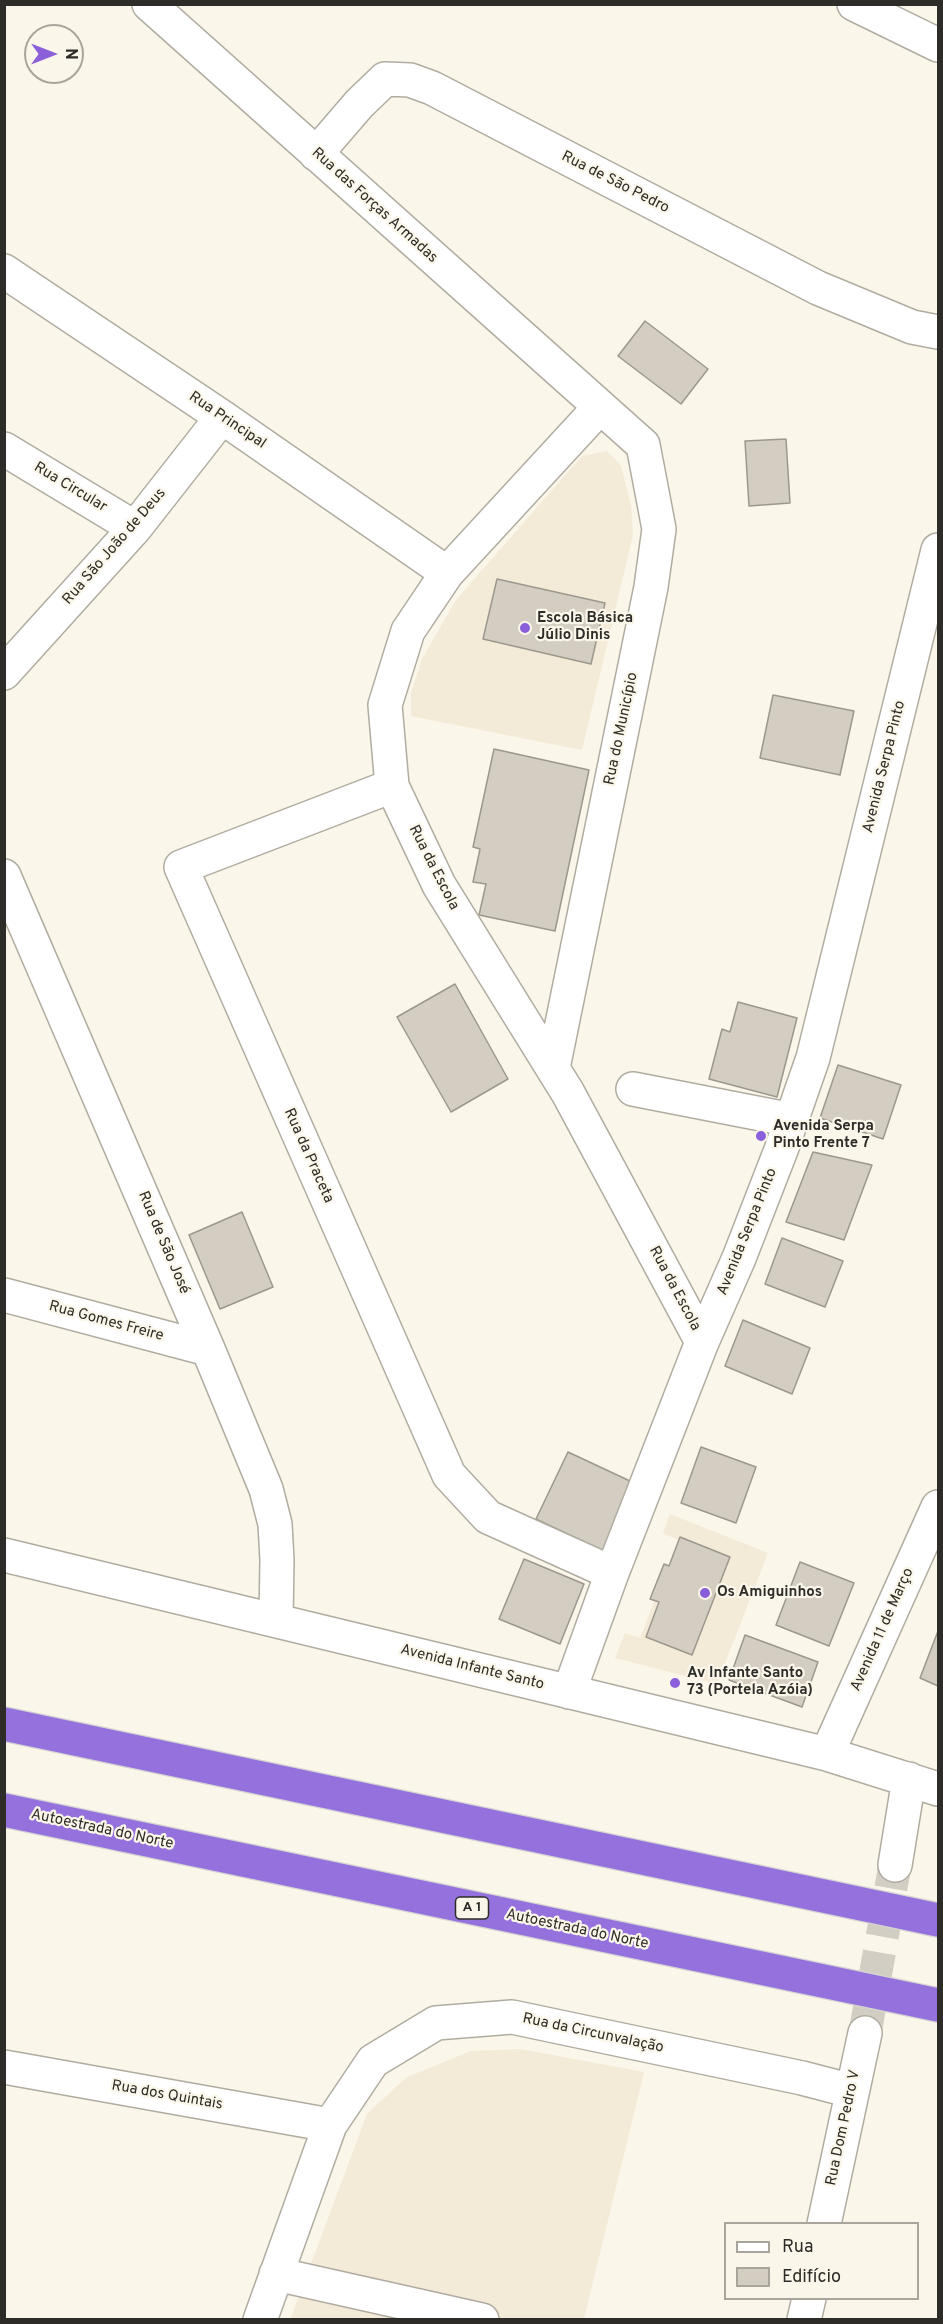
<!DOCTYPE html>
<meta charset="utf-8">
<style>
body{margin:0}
#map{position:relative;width:943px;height:2324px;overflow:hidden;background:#fbf6ea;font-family:Overpass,sans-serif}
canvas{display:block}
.frame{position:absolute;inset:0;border:6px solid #2e2c28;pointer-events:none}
.legend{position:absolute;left:724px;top:2222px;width:195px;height:78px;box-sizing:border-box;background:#fbf6ea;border:2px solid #a9a59c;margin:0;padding:8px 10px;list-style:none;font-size:18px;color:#2e2c28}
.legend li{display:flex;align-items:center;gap:12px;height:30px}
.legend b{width:30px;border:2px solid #a9a59c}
.north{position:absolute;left:24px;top:24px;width:60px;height:60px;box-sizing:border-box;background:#fbf6ea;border:2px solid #a9a59c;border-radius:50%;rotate:90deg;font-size:16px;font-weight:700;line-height:24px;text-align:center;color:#2e2c28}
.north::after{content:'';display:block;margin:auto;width:21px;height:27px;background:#8a5fd9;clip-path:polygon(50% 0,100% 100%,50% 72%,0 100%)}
</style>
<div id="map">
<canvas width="943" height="2324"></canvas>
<div class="frame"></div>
<ul class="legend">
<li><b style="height:8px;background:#fff"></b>Rua</li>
<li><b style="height:16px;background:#d3cdc2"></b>Edifício</li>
</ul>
<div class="north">N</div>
</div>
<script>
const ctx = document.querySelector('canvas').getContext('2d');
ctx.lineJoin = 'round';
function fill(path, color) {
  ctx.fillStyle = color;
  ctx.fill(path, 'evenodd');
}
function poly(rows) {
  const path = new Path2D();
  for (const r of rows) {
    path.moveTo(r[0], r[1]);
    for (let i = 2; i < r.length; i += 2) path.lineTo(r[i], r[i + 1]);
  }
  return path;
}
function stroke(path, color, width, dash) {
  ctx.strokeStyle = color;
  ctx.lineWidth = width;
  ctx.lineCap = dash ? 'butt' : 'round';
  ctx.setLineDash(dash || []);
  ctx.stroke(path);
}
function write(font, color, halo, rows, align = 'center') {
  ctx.font = font + ' Overpass,sans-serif';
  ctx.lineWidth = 4.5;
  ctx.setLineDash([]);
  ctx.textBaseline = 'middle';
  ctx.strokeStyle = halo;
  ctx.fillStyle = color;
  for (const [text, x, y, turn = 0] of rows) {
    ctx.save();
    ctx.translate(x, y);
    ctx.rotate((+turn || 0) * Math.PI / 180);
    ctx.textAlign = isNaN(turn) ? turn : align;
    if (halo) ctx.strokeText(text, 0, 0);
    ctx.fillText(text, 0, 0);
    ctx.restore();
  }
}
fill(poly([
 [607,451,621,466,631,506,633,535,582,750,411,716,411,692,423,657,456,600,582,456],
 [670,1514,768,1553,717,1684,615,1658,625,1633,640,1638,678,1540,663,1533],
 [520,2049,644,2072,584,2319,290,2320,367,2114,407,2077,471,2051]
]), '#f3ead7');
const building = poly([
 [645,321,708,369,681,404,618,356,645,321],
 [786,439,790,503,749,506,745,441,786,439],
 [497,579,605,603,591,664,483,639,497,579],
 [773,695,854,711,840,775,760,758,773,695],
 [494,749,589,770,555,931,479,915,486,884,473,882,480,849,473,847,494,749],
 [455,984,508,1079,451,1112,397,1017,455,984],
 [738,1002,797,1018,777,1097,709,1079,722,1029,730,1032,738,1002],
 [838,1065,901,1085,883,1139,820,1118,838,1065],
 [813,1152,872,1165,844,1240,786,1222,813,1152],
 [242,1212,273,1287,220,1309,189,1235,242,1212],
 [782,1238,843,1261,825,1307,765,1284,782,1238],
 [743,1320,810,1348,792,1394,725,1366,743,1320],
 [701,1447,756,1467,736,1523,681,1503,701,1447],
 [568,1452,630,1481,603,1551,536,1519,568,1452],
 [680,1537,730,1557,692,1655,646,1637,659,1602,650,1599,664,1564,669,1566,680,1537],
 [524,1559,584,1584,560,1644,499,1619,524,1559],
 [800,1562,854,1583,829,1646,776,1625,800,1562],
 [938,1631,938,1686,920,1678,938,1631],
 [745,1635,818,1662,802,1707,729,1680,745,1635]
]);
fill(building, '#d3cdc2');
stroke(building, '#9d988d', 1.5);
stroke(poly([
 [865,2033,895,1865]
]), '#d2cec3', 33, [33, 16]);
const minor = poly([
 [149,4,643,445,659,529,651,587,553,1068],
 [854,4,938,45],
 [316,154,359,104,385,79,410,80,432,88,818,288,912,327,938,332],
 [4,271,222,417,447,573],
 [600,407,447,573,408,631,385,705,392,786,439,885,568,1093,702,1342],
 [4,449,135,528],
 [4,673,135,528,222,417],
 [392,786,181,867,449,1475,488,1517,612,1573],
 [4,876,208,1349,266,1489,275,1524,277,1560,276,1620],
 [633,1089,792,1120],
 [4,1295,208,1349],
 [4,1555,827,1754,938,1789],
 [569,1692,612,1573,702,1342,739,1258,781,1150,813,1058,938,550],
 [827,1754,938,1507],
 [895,1865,909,1779],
 [4,2067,330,2125],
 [824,2224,865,2033],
 [276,2274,482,2320],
 [260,2320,330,2125,373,2061,436,2023,512,2017,802,2078,852,2091],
 [804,2320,809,2298]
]);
const highway = poly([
 [4,1724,938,1920],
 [4,1810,938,2005]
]);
stroke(minor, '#b1aca1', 36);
stroke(highway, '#d5d5d4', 36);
stroke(minor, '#fff', 33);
stroke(highway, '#9571dd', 33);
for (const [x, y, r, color] of [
 [525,628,6,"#8a5fd9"],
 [761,1136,6,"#8a5fd9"],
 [705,1593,6,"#8a5fd9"],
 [675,1683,6,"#8a5fd9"]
]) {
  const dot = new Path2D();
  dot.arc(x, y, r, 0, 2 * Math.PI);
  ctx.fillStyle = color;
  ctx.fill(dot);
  stroke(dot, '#fbf6ea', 2);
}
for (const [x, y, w] of [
 [472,1908,33]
]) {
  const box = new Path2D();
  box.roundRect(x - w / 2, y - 11, w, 22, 4.5);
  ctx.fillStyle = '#fbf6ea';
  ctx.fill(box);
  stroke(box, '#2e2c28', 1.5);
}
write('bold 14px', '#2e2c28', null, [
 ["A 1",472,1908]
]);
write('15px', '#2e2c28', '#fbf6ea', [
 ["Rua de São Pedro",615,183,27],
 ["Rua das Forças Armadas",374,206,42],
 ["Rua Principal",227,421,34],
 ["Rua Circular",70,488,31],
 ["Rua São João de Deus",115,547,-49],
 ["Rua do Município",622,729,-78],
 ["Avenida Serpa Pinto",885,767,-76],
 ["Rua da Escola",433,868,63],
 ["Rua da Praceta",308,1156,66],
 ["Avenida Serpa Pinto",748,1232,-68],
 ["Rua de São José",163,1243,67],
 ["Rua da Escola",674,1289,62],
 ["Rua Gomes Freire",106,1322,15],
 ["Avenida 11 de Março",883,1630,-66],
 ["Avenida Infante Santo",472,1668,14],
 ["Autoestrada do Norte",102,1830,12],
 ["Autoestrada do Norte",577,1930,12],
 ["Rua da Circunvalação",593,2034,12],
 ["Rua dos Quintais",167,2096,10],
 ["Rua Dom Pedro V",844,2128,-78]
]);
write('bold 15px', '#2e2c28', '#fbf6ea', [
 ["Escola Básica",537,619],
 ["Júlio Dinis",537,636],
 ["Avenida Serpa",773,1127],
 ["Pinto Frente 7",773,1144],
 ["Os Amiguinhos",717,1593],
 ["Av Infante Santo",687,1674],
 ["73 (Portela Azóia)",687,1691]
], 'left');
</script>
